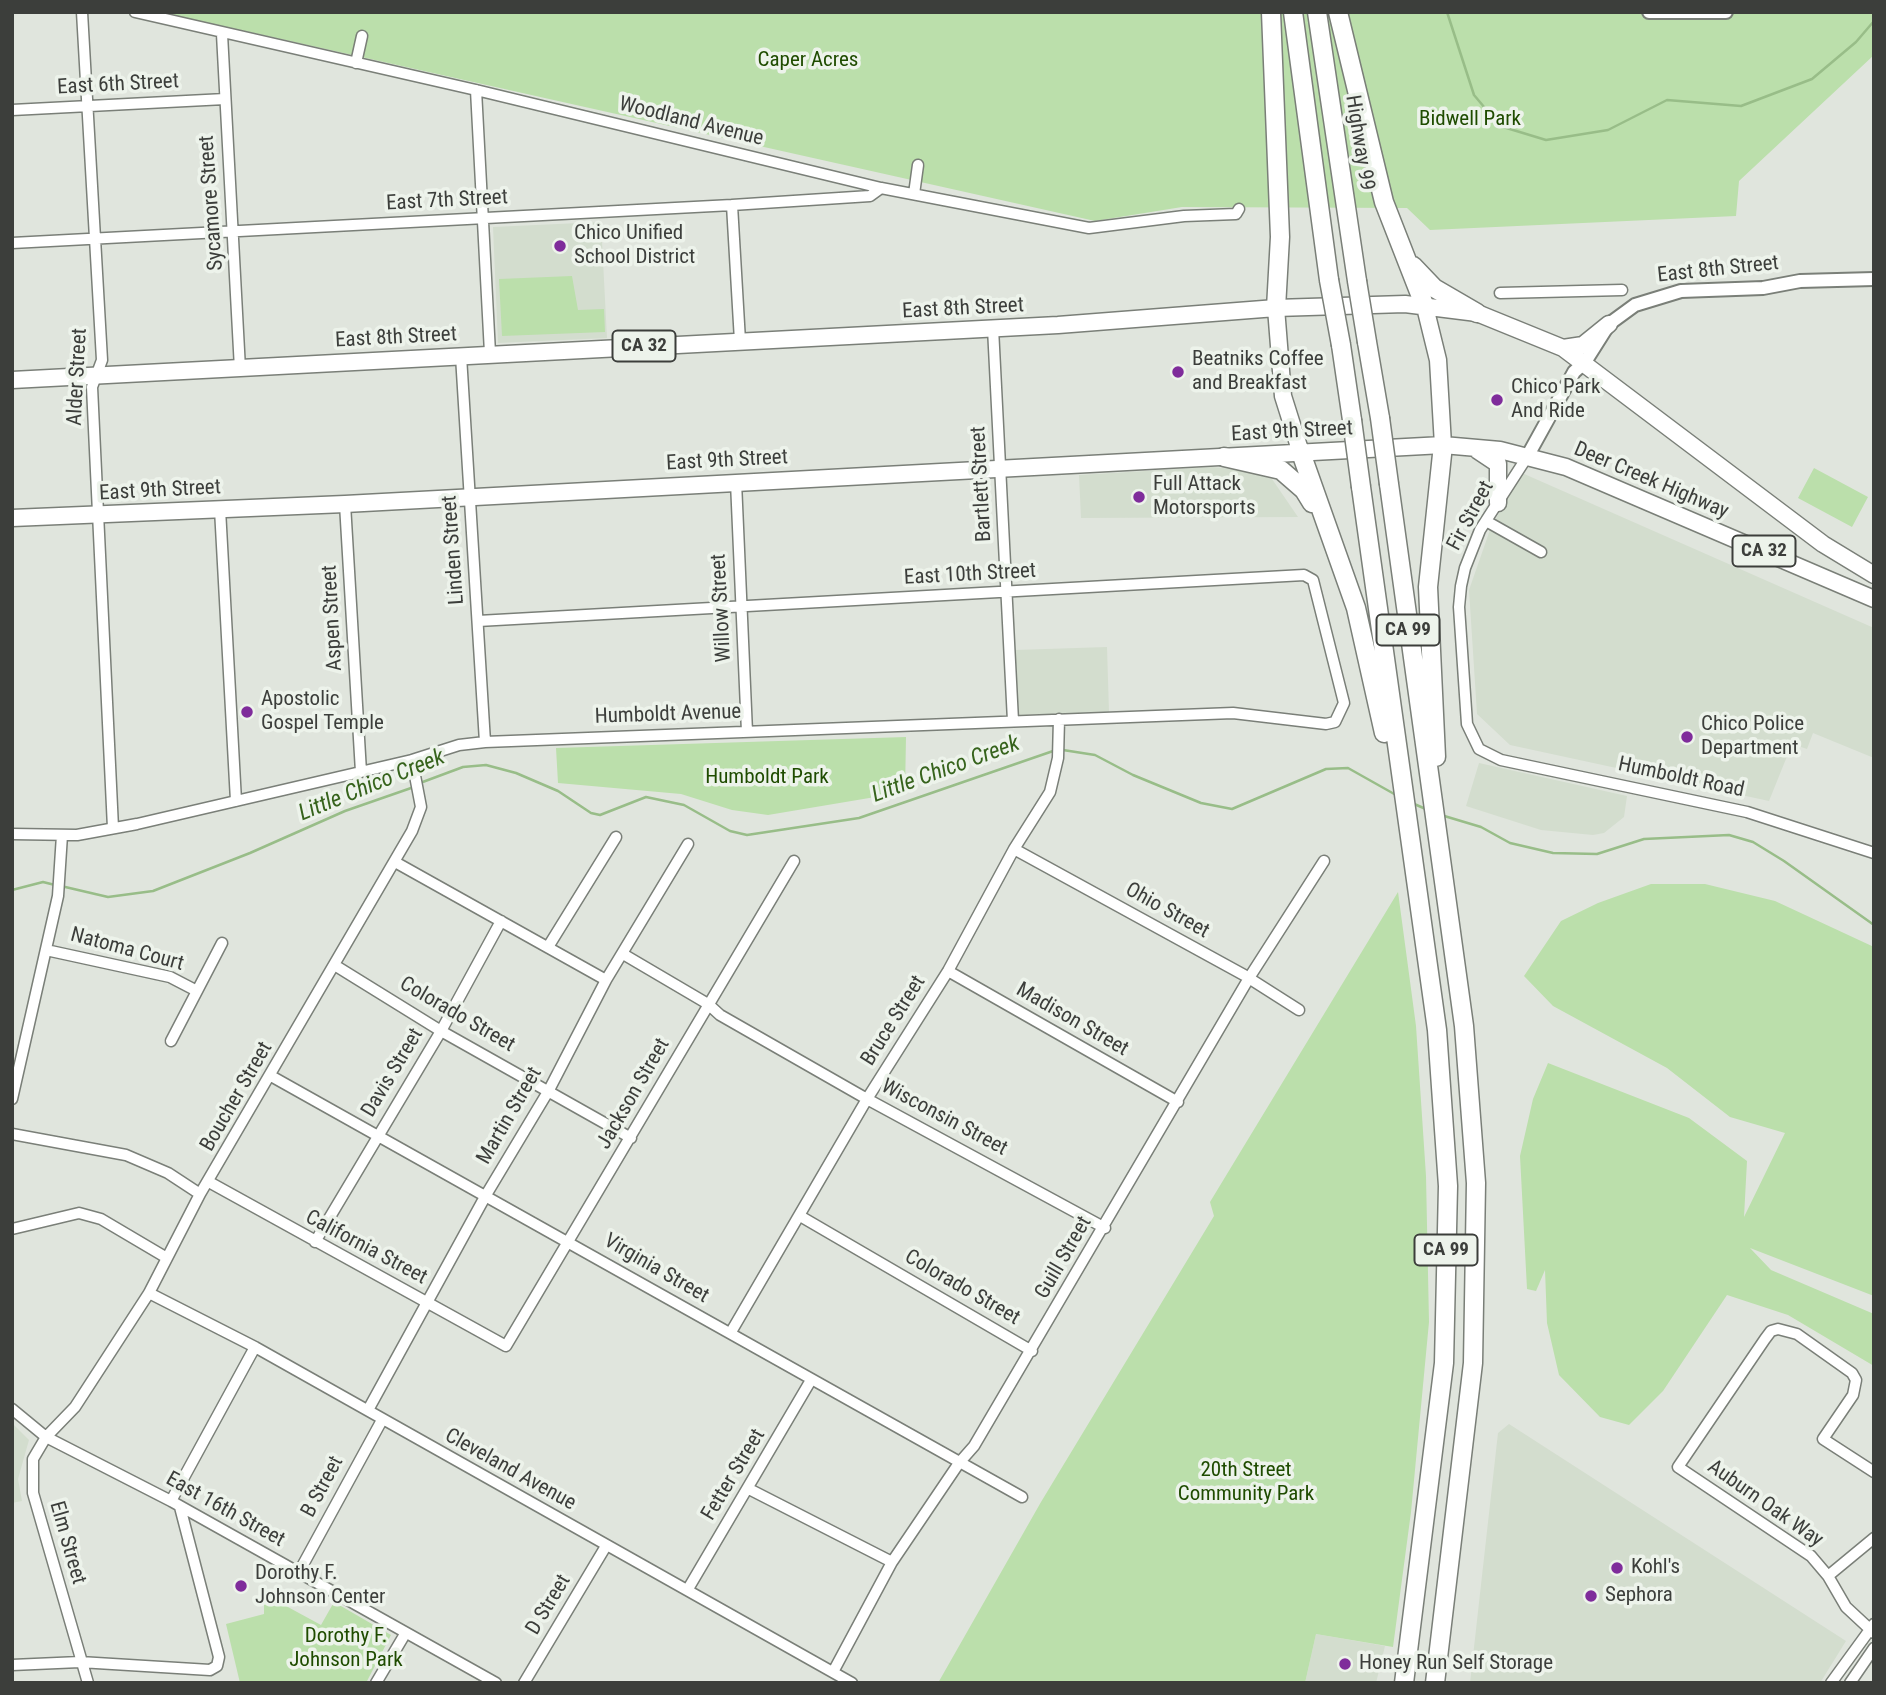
<!DOCTYPE html>
<style>
body{margin:0}
#map{position:relative;width:1886px;height:1695px;overflow:hidden;background:#e0e5dd;font-family:"Roboto Condensed",sans-serif}
canvas{display:block}
.frame{position:absolute;inset:0;border:14px solid #3c3e3b;pointer-events:none}
</style>
<div id="map">
<canvas width="1886" height="1695"></canvas>
<div class="frame"></div>
</div>
<script>
const ctx = document.querySelector('canvas').getContext('2d');
ctx.lineJoin = 'round';
function fill(path, color) {
  ctx.fillStyle = color;
  ctx.fill(path, 'evenodd');
}
function poly(rows) {
  const path = new Path2D();
  for (const r of rows) {
    path.moveTo(r[0], r[1]);
    for (let i = 2; i < r.length; i += 2) path.lineTo(r[i], r[i + 1]);
  }
  return path;
}
function stroke(path, color, width, dash) {
  ctx.strokeStyle = color;
  ctx.lineWidth = width;
  ctx.lineCap = dash ? 'butt' : 'round';
  ctx.setLineDash(dash || []);
  ctx.stroke(path);
}
function write(font, color, halo, rows, align = 'center') {
  ctx.font = font + ' "Roboto Condensed",sans-serif';
  ctx.lineWidth = 7;
  ctx.setLineDash([]);
  ctx.textBaseline = 'middle';
  ctx.strokeStyle = halo;
  ctx.fillStyle = color;
  for (const [text, x, y, turn = 0] of rows) {
    ctx.save();
    ctx.translate(x, y);
    ctx.rotate((+turn || 0) * Math.PI / 180);
    ctx.textAlign = isNaN(turn) ? turn : align;
    if (halo) ctx.strokeText(text, 0, 0);
    ctx.fillText(text, 0, 0);
    ctx.restore();
  }
}
fill(poly([
 [601,222,607,338,498,343,493,227],
 [1212,467,1243,470,1272,479,1298,517,1081,518,1079,475],
 [1522,473,1874,628,1874,758,1813,733,1807,749,1792,744,1769,801,1510,745,1477,714,1469,590,1491,527],
 [1107,647,1109,712,1017,715,1015,650],
 [1479,763,1627,796,1624,817,1604,833,1593,835,1541,830,1466,806],
 [12,1423,29,1440,18,1479,22,1501,12,1503],
 [1509,1424,1846,1641,1820,1683,1470,1683,1498,1433],
 [1316,1634,1385,1646,1376,1683,1305,1683]
]), '#d3ddce');
fill(poly([
 [160,12,1874,12,1874,55,1739,181,1736,216,1430,230,1407,208,1182,207,1095,221],
 [572,276,578,310,604,309,605,332,502,336,499,279],
 [1814,468,1868,497,1852,527,1798,498],
 [906,737,905,792,768,815,732,810,681,794,558,783,556,748],
 [1651,884,1705,884,1775,901,1874,947,1874,1296,1750,1248,1771,1270,1874,1314,1874,1366,1788,1315,1727,1295,1663,1391,1629,1425,1600,1417,1559,1375,1547,1323,1545,1270,1536,1291,1527,1289,1520,1156,1533,1099,1548,1063,1689,1118,1747,1161,1744,1217,1785,1133,1730,1117,1667,1068,1553,1006,1524,976,1561,921,1598,903],
 [1398,892,1416,1026,1426,1176,1429,1322,1411,1512,1393,1647,1316,1634,1305,1683,938,1683,1041,1502,1214,1216,1210,1202],
 [264,1594,321,1625,334,1602,391,1635,366,1683,240,1683,226,1624,264,1614]
]), '#bbdfab');
stroke(poly([
 [1447,12,1474,95,1500,126,1546,140,1608,130,1667,100,1741,106,1812,79,1856,42,1874,21],
 [1063,750,1095,755,1133,775,1201,803,1232,809,1326,769,1348,768,1396,795],
 [420,783,463,767,486,765,516,773,558,791,591,813,600,815,646,797,684,805,730,831,747,835,859,818,1056,750],
 [1412,803,1428,810],
 [1441,815,1481,827,1510,843,1553,853,1597,854,1644,839,1729,835,1753,842,1784,861,1874,925],
 [61,886,108,897,153,891,250,853,345,811,414,787],
 [12,890,43,882,55,885]
]), '#98bd88', 2.5);
const minor = poly([
 [82,12,102,360,92,387,113,828],
 [135,12,476,90,881,188,1089,228,1184,216,1236,214,1239,209],
 [222,34,240,369],
 [356,63,362,36],
 [476,90,490,353],
 [12,110,225,99],
 [914,194,918,165],
 [732,205,740,341],
 [12,243,732,205,870,196,881,188],
 [1500,293,1622,290],
 [993,328,1013,721],
 [461,356,485,742],
 [1527,457,1480,530,1465,568,1461,586,1459,607,1467,724,1479,749,1501,760,1747,812,1874,853],
 [736,482,747,732],
 [345,504,361,772],
 [220,509,236,801],
 [1486,521,1541,552],
 [12,834,77,835,137,824,412,760,459,745,485,742,1233,713,1326,724,1335,722,1344,703,1313,580,1304,575,478,621],
 [1014,849,1244,975,1299,1010],
 [395,862,606,980],
 [548,947,616,837],
 [46,950,170,977,197,991],
 [623,954,708,1004,720,1015,867,1099,1105,1228],
 [336,966,441,1031,631,1138],
 [948,971,1178,1102],
 [171,1041,222,943],
 [271,1076,1022,1497],
 [12,1099,58,896,62,835],
 [12,1134,126,1155,168,1173,200,1194],
 [209,1182,506,1346,794,861],
 [800,1216,1032,1351],
 [12,1229,79,1213,101,1219,167,1258],
 [315,1242,441,1031,501,921],
 [149,1293,255,1347,852,1683],
 [731,1332,867,1099,948,971,1014,849,1050,792,1058,758,1059,719],
 [12,1409,46,1437,171,1501,496,1683],
 [368,1410,486,1195,549,1090,606,980,688,844],
 [1874,1472,1823,1439,1853,1395,1856,1380,1852,1373,1797,1334,1778,1329,1771,1331,1765,1339,1678,1467,1811,1556,1828,1576,1846,1607,1874,1633],
 [749,1489,892,1562],
 [171,1501,255,1347],
 [299,1572,382,1420],
 [1828,1576,1874,1538],
 [688,1589,811,1380],
 [12,1665,80,1662,210,1670,217,1666,219,1657,180,1507],
 [833,1672,892,1562,959,1463,974,1446,1249,978,1324,861],
 [88,1683,33,1493,33,1459,46,1437,75,1407,149,1293,200,1194,412,831,421,807,412,760],
 [376,1683,405,1634],
 [524,1683,606,1546],
 [1831,1683,1874,1624],
 [1850,1683,1874,1648]
]);
const tertiary = poly([
 [1649,12,1726,12],
 [1527,457,1574,372,1585,362,1609,324,1635,305,1681,291,1763,288,1800,281,1874,279]
]);
const primary = poly([
 [1425,307,1438,360,1443,445],
 [1276,308,1283,396,1300,450],
 [1563,348,1583,345,1609,324],
 [12,380,1058,325,1276,308,1405,304,1477,313,1563,348,1823,544,1874,575],
 [1477,450,1498,464,1498,503],
 [12,518,345,504,1443,445,1500,450,1566,467,1874,599]
]);
const motorway = poly([
 [1271,12,1280,237,1276,308],
 [1293,12,1329,280],
 [1317,12,1357,281],
 [1338,12,1384,202,1425,307],
 [1413,266,1434,288,1477,313],
 [1367,342,1380,418],
 [1341,345,1352,420],
 [1300,450,1356,608,1384,733],
 [1224,457,1281,470,1304,490,1312,503],
 [1389,484,1464,1026,1476,1183,1473,1363,1435,1683],
 [1361,487,1437,1030,1448,1186,1444,1363,1404,1683],
 [1436,757,1428,587,1443,445]
]);
stroke(minor, '#7a7f78', 13);
stroke(tertiary, '#7a7f78', 16);
stroke(primary, '#7a7f78', 19);
stroke(motorway, '#7a7f78', 21);
stroke(minor, '#fff', 10);
stroke(tertiary, '#fff', 12);
stroke(primary, '#fff', 16);
stroke(motorway, '#fff', 18);
const motorwayBridge = poly([
 [1329,280,1341,345],
 [1357,281,1367,342],
 [1380,418,1389,484],
 [1352,420,1361,487]
]);
stroke(motorwayBridge, '#7a7f78', 21, []);
stroke(motorwayBridge, '#fff', 18);
for (const [x, y, r, color] of [
 [560,246,7,"#7f2c9b"],
 [1178,372,7,"#7f2c9b"],
 [1497,400,7,"#7f2c9b"],
 [1139,497,7,"#7f2c9b"],
 [247,712,7,"#7f2c9b"],
 [1687,737,7,"#7f2c9b"],
 [1617,1568,7,"#7f2c9b"],
 [241,1586,7,"#7f2c9b"],
 [1591,1596,7,"#7f2c9b"],
 [1345,1664,7,"#7f2c9b"]
]) {
  const dot = new Path2D();
  dot.arc(x, y, r, 0, 2 * Math.PI);
  ctx.fillStyle = color;
  ctx.fill(dot);
  stroke(dot, '#edf3eb', 2.5);
}
for (const [x, y, w] of [
 [644,346,63],
 [1764,551,63],
 [1408,630,63],
 [1446,1250,63]
]) {
  const box = new Path2D();
  box.roundRect(x - w / 2, y - 15.5, w, 31, 5);
  ctx.fillStyle = '#edf3eb';
  ctx.fill(box);
  stroke(box, '#3c3e3b', 2);
}
write('bold 19px', '#3c3e3b', null, [
 ["CA 32",644,346],
 ["CA 32",1764,551],
 ["CA 99",1408,630],
 ["CA 99",1446,1250]
]);
write('21px', '#1f4c00', '#edf3eb', [
 ["Caper Acres",808,61],
 ["Bidwell Park",1470,120],
 ["Humboldt Park",767,778],
 ["20th Street",1246,1471],
 ["Community Park",1246,1495],
 ["Dorothy F.",346,1637],
 ["Johnson Park",346,1661]
]);
write('21px', '#3c3e3b', '#edf3eb', [
 ["East 6th Street",118,85,-3],
 ["Woodland Avenue",691,122,14],
 ["Highway 99",1359,143,81],
 ["East 7th Street",447,201,-3],
 ["Sycamore Street",212,203,-94],
 ["East 8th Street",1718,270,-6],
 ["East 8th Street",963,309,-3],
 ["East 8th Street",396,338,-3],
 ["Alder Street",78,377,-87],
 ["East 9th Street",1292,432,-3],
 ["East 9th Street",727,461,-3],
 ["Deer Creek Highway",1651,481,23],
 ["Bartlett Street",982,484,-93],
 ["East 9th Street",160,491,-3],
 ["Fir Street",1471,516,-62],
 ["Linden Street",454,550,-94],
 ["East 10th Street",970,575,-3],
 ["Willow Street",722,608,-93],
 ["Aspen Street",333,618,-93],
 ["Humboldt Avenue",668,715,-2],
 ["Humboldt Road",1681,778,12],
 ["Ohio Street",1167,911,29],
 ["Natoma Court",127,950,15],
 ["Colorado Street",457,1015,30],
 ["Madison Street",1072,1020,30],
 ["Bruce Street",894,1021,-58],
 ["Davis Street",393,1073,-59],
 ["Jackson Street",634,1094,-60],
 ["Boucher Street",237,1097,-60],
 ["Martin Street",510,1116,-60],
 ["Wisconsin Street",944,1118,28],
 ["California Street",366,1248,28],
 ["Guill Street",1064,1258,-60],
 ["Virginia Street",656,1269,30],
 ["Colorado Street",962,1288,30],
 ["Cleveland Avenue",510,1470,29],
 ["Fetter Street",734,1475,-59],
 ["B Street",323,1487,-62],
 ["Auburn Oak Way",1765,1504,35],
 ["East 16th Street",225,1510,29],
 ["Elm Street",67,1543,74],
 ["D Street",549,1605,-59]
]);
write('21px', '#3c3e3b', '#edf3eb', [
 ["Chico Unified",574,234],
 ["School District",574,258],
 ["Beatniks Coffee",1192,360],
 ["and Breakfast",1192,384],
 ["Chico Park",1511,388],
 ["And Ride",1511,412],
 ["Full Attack",1153,485],
 ["Motorsports",1153,509],
 ["Apostolic",261,700],
 ["Gospel Temple",261,724],
 ["Chico Police",1701,725],
 ["Department",1701,749],
 ["Kohl's",1631,1568],
 ["Dorothy F.",255,1574],
 ["Johnson Center",255,1598],
 ["Sephora",1605,1596],
 ["Honey Run Self Storage",1359,1664]
], 'left');
write('italic 23px', '#36631c', '#edf3eb', [
 ["Little Chico Creek",946,770,-20],
 ["Little Chico Creek",372,786,-22]
]);
</script>
